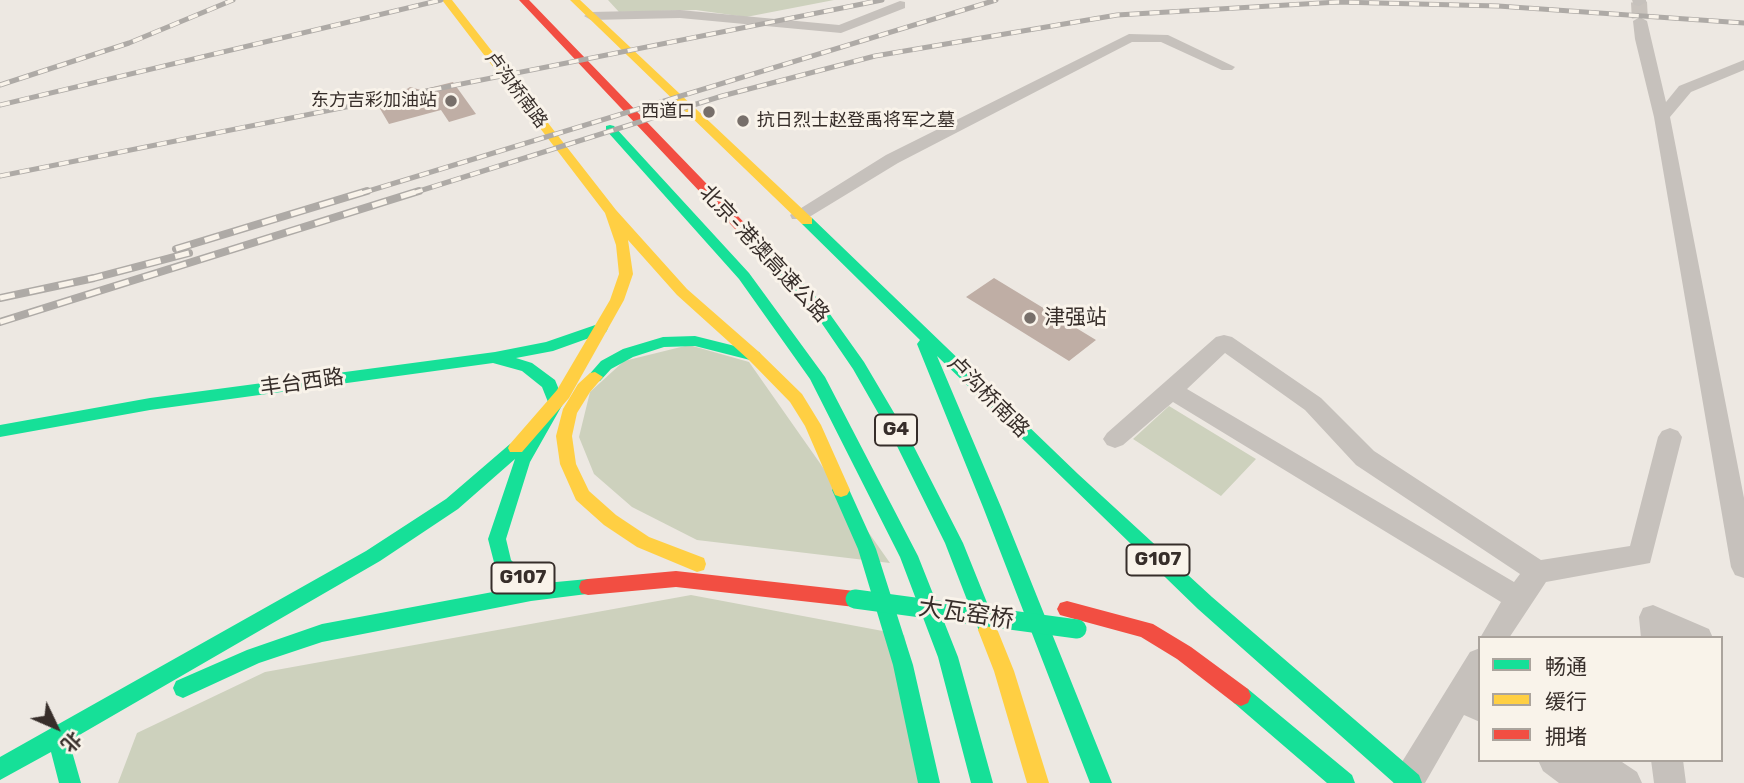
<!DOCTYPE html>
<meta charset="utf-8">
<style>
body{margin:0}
#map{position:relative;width:1744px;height:783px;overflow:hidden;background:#ede8e2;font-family:Rubik,"Noto Sans SC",sans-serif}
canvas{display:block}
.legend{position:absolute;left:1478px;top:636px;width:245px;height:126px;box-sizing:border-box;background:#f9f3ea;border:2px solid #aba49d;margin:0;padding:9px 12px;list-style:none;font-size:21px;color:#372e2a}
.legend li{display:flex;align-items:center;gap:14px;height:35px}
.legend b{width:35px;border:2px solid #aba49d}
.north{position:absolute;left:21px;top:692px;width:70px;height:70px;-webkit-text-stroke:5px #f9f3ea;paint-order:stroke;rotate:134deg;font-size:19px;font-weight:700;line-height:28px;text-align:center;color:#372e2a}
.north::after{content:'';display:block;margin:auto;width:24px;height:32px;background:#372e2a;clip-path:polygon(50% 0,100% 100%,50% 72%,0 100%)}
</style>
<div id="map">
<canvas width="1744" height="783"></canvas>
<ul class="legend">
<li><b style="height:9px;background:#16e098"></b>畅通</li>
<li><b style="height:9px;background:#ffcf43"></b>缓行</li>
<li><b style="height:9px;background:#f24e42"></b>拥堵</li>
</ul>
<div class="north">北</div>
</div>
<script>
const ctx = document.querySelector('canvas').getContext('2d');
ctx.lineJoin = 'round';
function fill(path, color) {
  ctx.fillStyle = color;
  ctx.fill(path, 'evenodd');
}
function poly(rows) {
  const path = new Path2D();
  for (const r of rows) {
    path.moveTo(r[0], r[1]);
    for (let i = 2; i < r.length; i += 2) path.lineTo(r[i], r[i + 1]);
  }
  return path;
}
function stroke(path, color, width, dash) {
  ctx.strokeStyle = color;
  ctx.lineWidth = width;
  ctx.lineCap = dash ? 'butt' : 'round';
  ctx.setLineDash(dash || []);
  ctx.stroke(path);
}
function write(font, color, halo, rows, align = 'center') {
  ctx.font = font + ' Rubik,"Noto Sans SC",sans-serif';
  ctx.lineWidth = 6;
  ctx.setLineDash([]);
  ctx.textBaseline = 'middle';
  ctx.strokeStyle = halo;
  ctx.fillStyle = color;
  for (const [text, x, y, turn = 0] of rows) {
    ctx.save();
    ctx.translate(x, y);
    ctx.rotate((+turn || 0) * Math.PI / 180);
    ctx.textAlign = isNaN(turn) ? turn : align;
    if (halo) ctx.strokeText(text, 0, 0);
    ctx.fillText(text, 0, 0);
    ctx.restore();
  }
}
fill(poly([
 [608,0,834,0,746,17,696,10,619,12],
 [689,345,749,362,890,563,697,540,632,507,594,474,579,437,590,392,624,361],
 [1169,406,1256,459,1221,496,1133,439],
 [691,595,904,635,939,783,118,783,137,733,265,672]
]), '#cdd1bd');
fill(poly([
 [453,82,476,114,449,122,441,110,389,124,379,107,410,87,421,90],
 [994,278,1096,340,1069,361,966,297]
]), '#bfaea5');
stroke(poly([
 [1639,2,1640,21]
]), '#c9c3bd', 16, [16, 8]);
fill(poly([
 [1632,0,1646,0,1646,2,1639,6,1634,5,1632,0],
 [900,1,905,2,905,8,841,33,680,18,591,20,584,16,591,12,680,10,839,25,900,1],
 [1640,17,1647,21,1666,102,1679,86,1744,60,1744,70,1691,92,1670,117,1744,498,1744,578,1735,575,1731,567,1654,117,1635,39,1633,21,1640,17],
 [1129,34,1168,35,1235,67,1232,70,1222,70,1161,42,1132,42,898,163,806,219,792,219,790,215,886,155,1129,34],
 [1224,335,1232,337,1321,398,1374,451,1541,560,1630,546,1658,437,1662,431,1670,428,1678,431,1682,437,1650,563,1546,582,1509,638,1480,638,1501,602,1173,402,1123,445,1115,448,1107,445,1103,439,1107,433,1216,337,1224,335],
 [1225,353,1305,410,1356,465,1520,574,1514,582,1187,389,1225,353],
 [1653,605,1709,629,1713,638,1641,638,1639,617,1643,608,1653,605],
 [1480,648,1480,722,1464,715,1425,783,1393,783,1397,770,1470,652,1480,648],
 [1538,760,1619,760,1637,772,1642,783,1559,783,1543,771,1538,760],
 [1651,760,1683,760,1686,783,1654,783,1651,760]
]), '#c6c1bc');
fill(poly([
 [610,125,614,126,749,273,825,377,918,556,958,657,993,783,971,783,938,657,900,557,810,379,739,279,606,130,606,126,610,125],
 [807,217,812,218,1078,474,1212,597,1419,775,1422,783,1394,783,1198,609,937,356,1001,507,1112,783,1090,783,983,507,917,344,920,340,802,224,802,218,807,217],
 [756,239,761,240,822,303,864,362,913,445,963,543,998,630,995,636,988,639,981,636,945,543,897,446,853,369,812,309,751,246,751,240,756,239],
 [601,323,606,324,608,328,606,332,553,351,516,358,532,363,555,380,564,402,530,462,506,539,511,560,535,584,588,579,595,581,597,587,595,593,531,601,322,642,259,663,183,698,176,695,173,688,176,681,247,650,322,624,514,588,496,570,488,539,515,459,458,509,380,561,69,741,81,783,59,783,51,752,0,780,0,757,366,551,446,499,510,444,516,442,523,445,548,402,542,387,522,371,493,363,150,410,0,437,0,425,150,398,495,352,546,342,601,323],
 [695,336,759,352,762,356,754,361,695,346,664,347,633,357,611,369,600,381,595,382,587,377,601,361,623,349,663,337,695,336],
 [841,483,847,485,876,549,913,665,940,783,918,783,893,665,858,549,832,490,835,485,841,483],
 [1241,686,1248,689,1352,775,1355,783,1327,783,1234,703,1231,696,1234,689,1241,686]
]), '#16e098');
fill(poly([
 [442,0,452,0,616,210,687,289,759,352,802,394,821,425,850,490,847,495,841,497,835,495,805,426,790,402,749,360,677,295,628,240,633,274,624,300,569,398,522,452,510,452,508,448,510,444,557,390,610,300,619,274,616,245,605,213,442,0],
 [570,0,580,0,812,218,812,224,802,224,570,0],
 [595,372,603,377,590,392,577,413,572,436,576,464,589,491,616,515,649,537,704,558,706,564,704,570,697,572,637,547,604,525,576,500,560,464,556,436,563,409,578,384,590,373,595,372],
 [988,621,995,624,1014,671,1049,783,1027,783,994,671,978,630,981,624,988,621]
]), '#ffcf43');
fill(poly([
 [519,0,529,0,761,240,761,246,751,246,519,0],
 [676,571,855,591,862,593,865,599,862,605,855,607,676,587,588,595,581,593,579,587,581,581,588,579,676,571],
 [1067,601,1153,624,1191,647,1248,689,1251,696,1248,703,1241,706,1234,703,1177,659,1141,637,1060,615,1057,609,1060,603,1067,601]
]), '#f24e42');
const railFar1 = poly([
 [0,85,129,43,233,0],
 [0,105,441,0],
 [0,176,882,0],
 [362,193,996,0],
 [413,193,722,96,875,56,1117,15,1338,2,1498,6,1744,23]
]);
const rail = poly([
 [176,249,367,191],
 [0,298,94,278,189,253],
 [0,322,419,191]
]);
stroke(railFar1, '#aeaaa6', 5);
stroke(rail, '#aeaaa6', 8);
stroke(railFar1, '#f9f3ea', 3.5, [10]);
stroke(rail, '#f9f3ea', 5, [15]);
stroke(poly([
 [855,599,1077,629]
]), '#16e098', 19);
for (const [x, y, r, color] of [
 [451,101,7,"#776f6a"],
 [709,112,7,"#776f6a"],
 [743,121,7,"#776f6a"],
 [1030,318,7,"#776f6a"]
]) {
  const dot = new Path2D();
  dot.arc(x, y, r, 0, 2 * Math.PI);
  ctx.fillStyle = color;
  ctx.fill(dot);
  stroke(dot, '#f9f3ea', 2.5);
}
write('18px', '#372e2a', '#f9f3ea', [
 ["卢沟桥南路",516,90,53]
]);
write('18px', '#372e2a', '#f9f3ea', [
 ["东方吉彩加油站",437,101],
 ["西道口",695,112],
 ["抗日烈士赵登禹将军之墓",757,121,"left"]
], 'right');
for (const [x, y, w] of [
 [896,430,42],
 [1158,560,63],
 [523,578,63]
]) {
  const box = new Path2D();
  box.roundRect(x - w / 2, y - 15.5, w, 31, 5);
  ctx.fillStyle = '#f9f3ea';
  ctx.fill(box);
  stroke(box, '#372e2a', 2);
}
write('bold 19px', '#372e2a', null, [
 ["G4",896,430],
 ["G107",1158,560],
 ["G107",523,578]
]);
write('21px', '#372e2a', '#f9f3ea', [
 ["北京-港澳高速公路",764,254,47],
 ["丰台西路",302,383,-8],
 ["卢沟桥南路",988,397,45]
]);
write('21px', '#372e2a', '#f9f3ea', [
 ["津强站",1044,318]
], 'left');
write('24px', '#372e2a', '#f9f3ea', [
 ["大瓦窑桥",966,614,8]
]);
</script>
